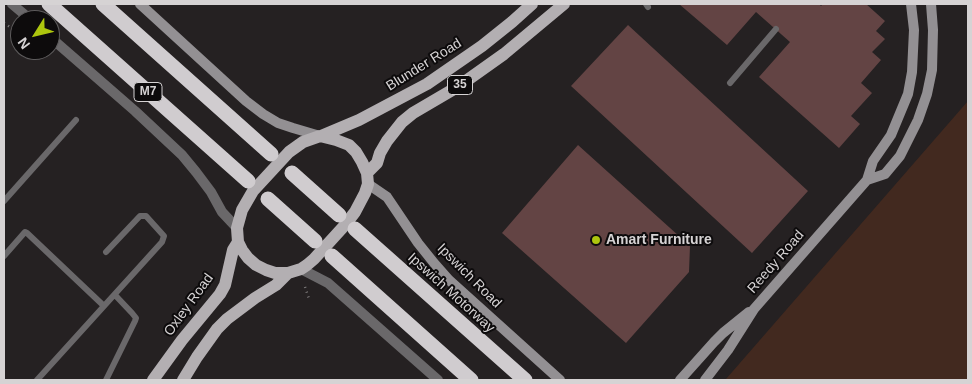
<!DOCTYPE html>
<style>
body{margin:0}
#map{position:relative;width:972px;height:384px;overflow:hidden;background:#252122;font-family:Arial,sans-serif}
canvas{display:block}
.frame{position:absolute;inset:0;border:5px solid #d6d3d4;pointer-events:none}
.north{position:absolute;left:10px;top:10px;width:50px;height:50px;box-sizing:border-box;background:#0d0b0c;border:1px solid #5d5b5c;border-radius:50%;rotate:234deg;font-size:14px;font-weight:700;line-height:20px;text-align:center;color:#d6d3d4}
.north::after{content:'';display:block;margin:auto;width:18px;height:22px;background:#adc60e;clip-path:polygon(50% 0,100% 100%,50% 72%,0 100%)}
</style>
<div id="map">
<canvas width="972" height="384"></canvas>
<div class="frame"></div>
<div class="north">N</div>
</div>
<script>
const ctx = document.querySelector('canvas').getContext('2d');
ctx.lineJoin = 'round';
function fill(path, color) {
  ctx.fillStyle = color;
  ctx.fill(path, 'evenodd');
}
function poly(rows) {
  const path = new Path2D();
  for (const r of rows) {
    path.moveTo(r[0], r[1]);
    for (let i = 2; i < r.length; i += 2) path.lineTo(r[i], r[i + 1]);
  }
  return path;
}
function stroke(path, color, width, dash) {
  ctx.strokeStyle = color;
  ctx.lineWidth = width;
  ctx.lineCap = dash ? 'butt' : 'round';
  ctx.setLineDash(dash || []);
  ctx.stroke(path);
}
function write(font, color, halo, rows, align = 'center') {
  ctx.font = font + ' Arial,sans-serif';
  ctx.lineWidth = 4;
  ctx.setLineDash([]);
  ctx.textBaseline = 'middle';
  ctx.strokeStyle = halo;
  ctx.fillStyle = color;
  for (const [text, x, y, turn = 0] of rows) {
    ctx.save();
    ctx.translate(x, y);
    ctx.rotate((+turn || 0) * Math.PI / 180);
    ctx.textAlign = isNaN(turn) ? turn : align;
    if (halo) ctx.strokeText(text, 0, 0);
    ctx.fillText(text, 0, 0);
    ctx.restore();
  }
}
fill(poly([
 [968,101,968,380,725,380,726,379]
]), '#42291f');
fill(poly([
 [679,4,819,4,821,6,823,4,866,4,885,21,876,31,885,39,872,52,881,60,861,83,872,93,851,116,860,124,839,148,759,77,790,42,756,12,727,45],
 [628,25,808,191,752,253,571,86],
 [578,145,690,246,689,272,626,343,502,233]
]), '#634444');
stroke(poly([
 [4,23,20,34],
 [305,287,309,299]
]), '#838081', 2.5, [1, 4]);
stroke(poly([
 [646,4,648,7],
 [730,83,776,29],
 [4,201,76,120],
 [4,256,25,232,27,233,104,306],
 [37,380,162,242,164,236,146,216,140,216,106,252],
 [106,380,135,321,136,318,132,313,115,295]
]), '#6a686a', 6);
stroke(poly([
 [12,4,31,20],
 [50,37,135,111,182,155,196,172,211,192,222,212,237,228],
 [301,269,328,283,438,380]
]), '#6a686a', 10);
stroke(poly([
 [140,4,246,101,263,114,278,123,293,128,320,136],
 [867,180,885,174,900,156,918,120,927,94,932,70,933,30,931,4],
 [368,184,387,197,418,243,434,263,449,280,560,380],
 [680,380,714,342,723,333,749,312],
 [705,380,728,350,754,309,867,180,873,161,891,135,908,94,912,72,914,30,911,4]
]), '#939093', 10);
stroke(poly([
 [320,136,336,140,349,145,356,152,362,162,367,173,368,184,365,193,355,212,345,225,314,259,307,265,301,269,288,273,275,273,266,270,256,265,248,258,242,250,238,242,237,228,242,210,253,191,289,152,303,142,320,136],
 [321,136,359,120,427,84,482,46,512,22,532,4],
 [367,173,377,163,380,153,387,141,402,122,413,113,459,86,504,54,564,4],
 [153,380,182,340,220,294,225,285,233,250,238,242],
 [183,380,197,357,217,329,227,319,255,298,276,285,288,273]
]), '#b3afb2', 12);
stroke(poly([
 [49,4,248,181],
 [103,4,271,154],
 [292,173,339,215],
 [268,199,315,241],
 [355,229,525,380],
 [332,256,471,380]
]), '#d0cccf', 15);
for (const [x, y, r, color] of [
 [596,240,5,"#adc60e"]
]) {
  const dot = new Path2D();
  dot.arc(x, y, r, 0, 2 * Math.PI);
  ctx.fillStyle = color;
  ctx.fill(dot);
  stroke(dot, '#0d0b0c', 2);
}
for (const [x, y, w] of [
 [460,85,25],
 [148,92,28]
]) {
  const box = new Path2D();
  box.roundRect(x - w / 2, y - 9.5, w, 19, 4);
  ctx.fillStyle = '#0d0b0c';
  ctx.fill(box);
  stroke(box, '#d6d3d4', 1);
}
write('bold 12px', '#d6d3d4', null, [
 ["35",460,85],
 ["M7",148,92]
]);
write('14px', '#d6d3d4', '#0d0b0c', [
 ["Blunder Road",424,65,-32],
 ["Reedy Road",776,262,-49],
 ["Ipswich Road",469,276,45],
 ["Ipswich Motorway",451,293,42],
 ["Oxley Road",189,305,-54]
]);
write('bold 14px', '#d6d3d4', '#0d0b0c', [
 ["Amart Furniture",606,240]
], 'left');
</script>
